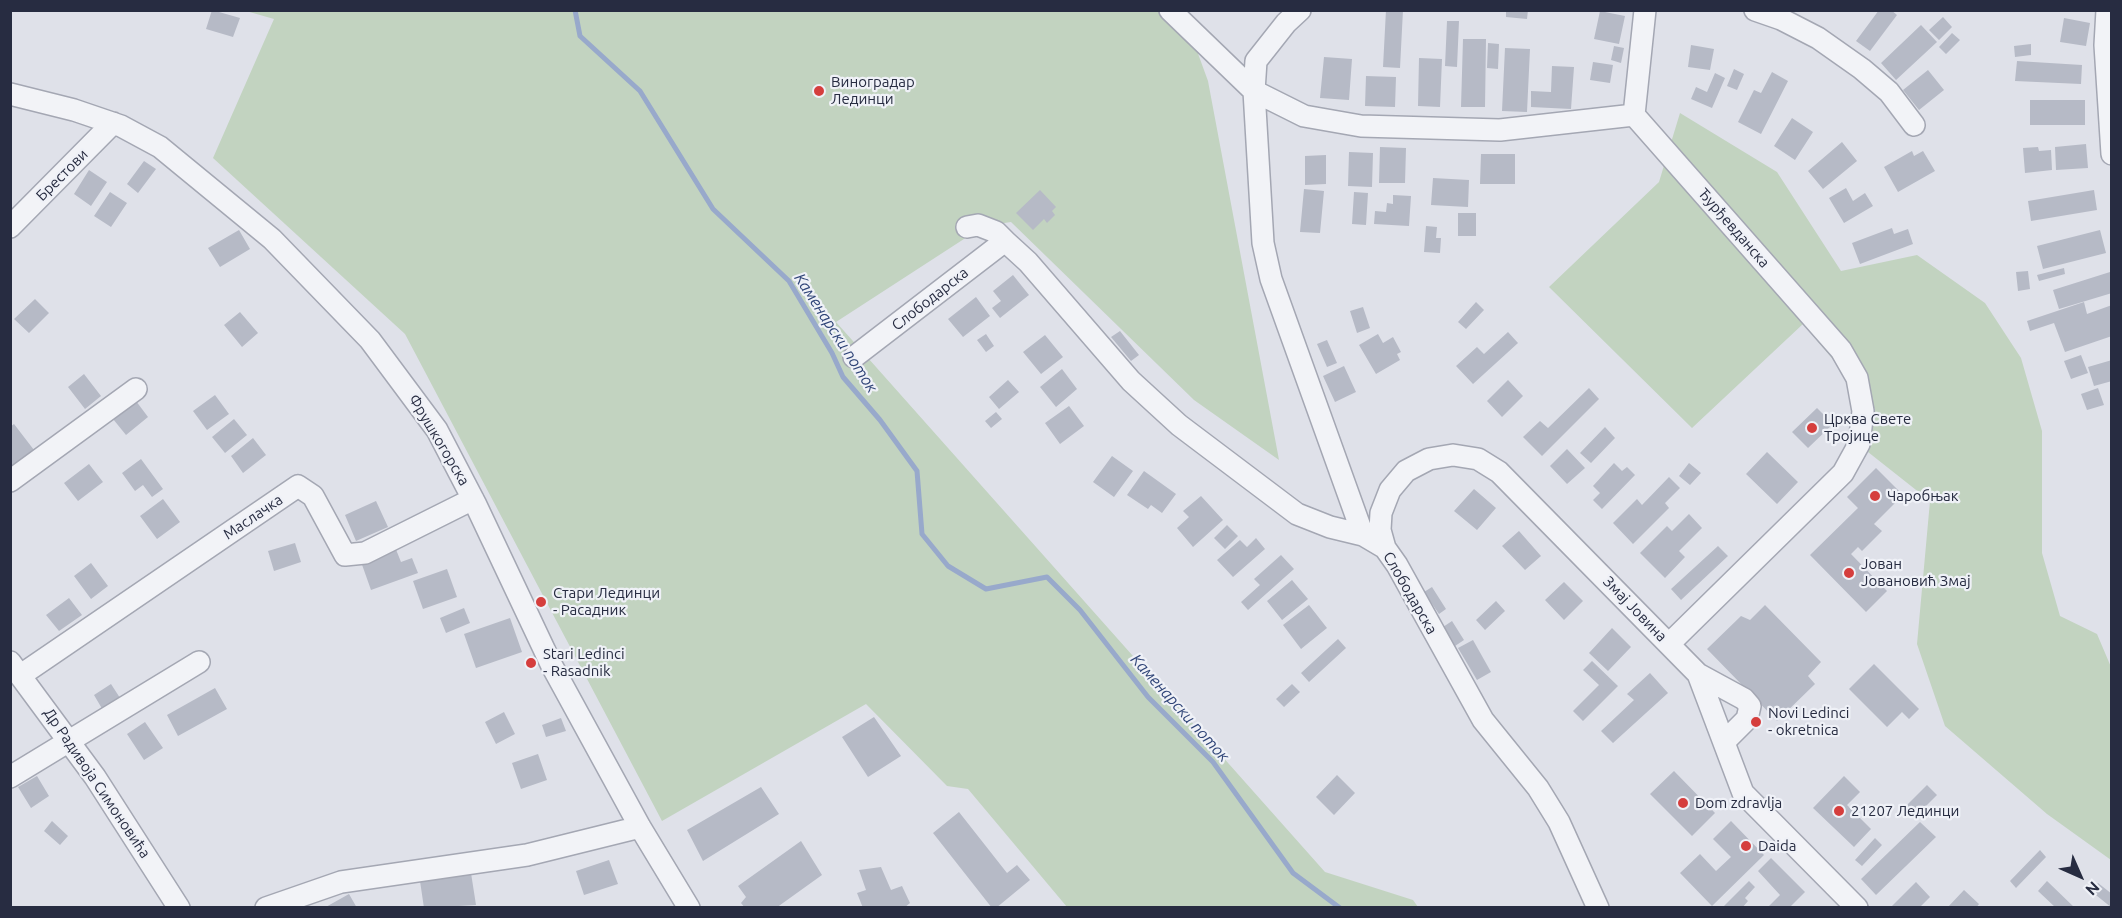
<!DOCTYPE html>
<meta charset="utf-8">
<style>
body{margin:0}
#map{position:relative;width:2122px;height:918px;overflow:hidden;background:#dfe1e9;font-family:Ubuntu,sans-serif}
canvas{display:block}
.frame{position:absolute;inset:0;border:12px solid #272c41;pointer-events:none}
.north{position:absolute;left:2050px;top:846px;width:60px;height:60px;-webkit-text-stroke:4px #eff1f7;paint-order:stroke;rotate:135deg;font-size:16px;font-weight:700;line-height:24px;text-align:center;color:#272c41}
.north::after{content:'';display:block;margin:auto;width:21px;height:27px;background:#272c41;clip-path:polygon(50% 0,100% 100%,50% 72%,0 100%)}
</style>
<div id="map">
<canvas width="2122" height="918"></canvas>
<div class="frame"></div>
<div class="north">N</div>
</div>
<script>
const ctx = document.querySelector('canvas').getContext('2d');
ctx.lineJoin = 'round';
function fill(path, color) {
  ctx.fillStyle = color;
  ctx.fill(path, 'evenodd');
}
function poly(rows) {
  const path = new Path2D();
  for (const r of rows) {
    path.moveTo(r[0], r[1]);
    for (let i = 2; i < r.length; i += 2) path.lineTo(r[i], r[i + 1]);
  }
  return path;
}
function stroke(path, color, width, dash) {
  ctx.strokeStyle = color;
  ctx.lineWidth = width;
  ctx.lineCap = dash ? 'butt' : 'round';
  ctx.setLineDash(dash || []);
  ctx.stroke(path);
}
function write(font, color, halo, rows, align = 'center') {
  ctx.font = font + ' Ubuntu,sans-serif';
  ctx.lineWidth = 4.5;
  ctx.setLineDash([]);
  ctx.textBaseline = 'middle';
  ctx.strokeStyle = halo;
  ctx.fillStyle = color;
  for (const [text, x, y, turn = 0] of rows) {
    ctx.save();
    ctx.translate(x, y);
    ctx.rotate((+turn || 0) * Math.PI / 180);
    ctx.textAlign = isNaN(turn) ? turn : align;
    if (halo) ctx.strokeText(text, 0, 0);
    ctx.fillText(text, 0, 0);
    ctx.restore();
  }
}
fill(poly([
 [1171,10,1185,18,1208,81,1279,460,1194,400,1011,222,984,226,836,322,1325,872,1413,900,1418,907,1067,907,968,789,947,786,866,704,662,821,405,334,213,158,274,19,246,11],
 [1680,113,1777,172,1841,271,1917,255,1985,303,2021,358,2042,431,2042,553,2060,616,2097,634,2111,667,2111,860,2047,814,1945,726,1917,644,1930,501,1868,452,1875,409,1803,324,1692,428,1549,287,1659,182]
]), '#c2d3c0');
stroke(poly([
 [575,10,580,36,640,91,713,209,789,281,832,353,843,377,880,420,917,471,922,534,948,566,986,589,1047,577,1080,610,1148,697,1213,762,1293,873,1340,908]
]), '#98a9cb', 5);
fill(poly([
 [212,10,240,18,233,37,206,29],
 [1386,10,1403,10,1400,68,1383,67],
 [1506,10,1528,10,1527,19,1506,17],
 [1879,10,1891,10,1897,15,1870,51,1856,41],
 [1600,11,1625,16,1619,44,1594,39],
 [1943,17,1952,27,1939,40,1929,30],
 [2064,18,2090,23,2086,46,2060,42],
 [1447,21,1459,21,1457,67,1445,66],
 [1921,25,1937,42,1896,80,1881,63],
 [1952,33,1960,40,1946,54,1939,47],
 [1463,39,1486,39,1485,107,1461,107],
 [1488,43,1499,44,1498,69,1487,68],
 [2031,44,2031,55,2015,57,2014,46],
 [1691,45,1714,49,1710,70,1688,67],
 [1614,46,1624,48,1621,63,1611,60],
 [1505,48,1530,49,1527,112,1502,111],
 [1324,57,1352,59,1349,100,1320,98],
 [1419,58,1442,59,1440,107,1418,106],
 [2017,61,2082,65,2081,84,2015,81],
 [1593,62,1613,65,1610,83,1590,80],
 [1552,66,1574,67,1571,109,1531,107,1531,91,1551,92],
 [1734,69,1744,74,1737,90,1727,86],
 [1928,70,1944,90,1919,110,1903,90],
 [1772,72,1788,81,1761,134,1738,122,1754,90,1761,93],
 [1715,73,1725,78,1712,108,1691,99,1696,87,1707,92],
 [1366,76,1396,77,1395,107,1365,106],
 [2030,100,2085,100,2085,125,2030,125],
 [1792,118,1813,132,1795,160,1774,146],
 [1842,142,1857,161,1823,189,1808,171],
 [2086,144,2088,168,2056,170,2055,147],
 [1380,147,1406,148,1405,183,1379,183],
 [2038,147,2039,151,2051,150,2052,170,2025,173,2023,148],
 [1912,151,1914,156,1923,151,1935,171,1898,192,1884,167],
 [1349,152,1373,153,1372,187,1348,186],
 [1481,154,1515,154,1515,184,1480,184],
 [1326,155,1326,184,1305,185,1305,156],
 [144,161,156,169,138,193,127,184],
 [89,170,107,182,91,206,74,194],
 [1433,178,1469,180,1468,207,1431,205],
 [1846,188,1853,201,1865,193,1873,206,1844,223,1829,198],
 [1304,189,1324,191,1320,233,1300,232],
 [1040,190,1056,207,1052,211,1055,215,1047,223,1044,219,1033,230,1016,213],
 [2094,190,2097,210,2031,221,2028,201],
 [110,192,127,203,111,227,94,216],
 [1354,192,1368,193,1366,225,1352,224],
 [1393,195,1411,196,1409,226,1374,224,1375,211,1386,212,1387,203,1393,204],
 [1458,213,1476,213,1476,236,1458,236],
 [1426,226,1437,227,1436,238,1441,238,1440,253,1424,252],
 [1892,228,1894,234,1908,229,1913,244,1860,264,1852,243],
 [239,230,250,249,220,267,208,248],
 [2100,230,2106,253,2043,269,2037,246],
 [2064,268,2065,274,2039,281,2037,275],
 [2028,271,2030,289,2018,291,2016,272],
 [2110,272,2112,293,2059,309,2053,290],
 [1013,275,1029,295,1000,318,992,308,1001,301,993,291],
 [976,297,990,316,963,337,948,319],
 [35,299,49,313,29,333,14,319],
 [1476,302,1484,310,1466,329,1458,322],
 [2084,302,2087,314,2112,305,2112,336,2065,352,2054,323,2030,331,2027,321],
 [1363,307,1370,328,1357,333,1350,311],
 [240,312,258,333,242,347,224,325],
 [1120,331,1139,355,1131,361,1111,337],
 [1508,332,1518,343,1473,384,1456,366,1477,347,1484,354],
 [986,334,994,346,986,352,977,340],
 [1378,334,1383,343,1393,337,1401,352,1397,354,1400,360,1376,374,1359,345],
 [1045,335,1063,357,1041,374,1023,352],
 [1327,340,1337,363,1327,367,1317,344],
 [2081,355,2088,373,2071,379,2064,361],
 [2112,360,2112,381,2094,386,2088,367],
 [1344,366,1356,392,1335,402,1323,376],
 [1062,369,1077,389,1056,407,1040,387],
 [84,374,101,396,85,409,68,387],
 [1008,380,1019,392,999,409,989,397],
 [1508,380,1523,396,1502,417,1487,401],
 [1589,388,1599,399,1542,456,1523,437,1540,421,1548,428],
 [2098,388,2104,405,2087,410,2081,394],
 [215,395,229,414,207,430,193,411],
 [136,401,148,417,126,435,113,419],
 [1069,406,1084,426,1060,444,1045,423],
 [1817,408,1833,424,1808,448,1792,432],
 [996,412,1002,419,991,428,985,421],
 [234,419,247,435,225,453,212,437],
 [14,424,34,450,11,467,10,427],
 [1605,427,1615,438,1591,463,1580,453],
 [253,438,266,455,243,473,231,456],
 [1567,449,1585,468,1567,484,1550,466],
 [1767,452,1798,482,1777,504,1746,474],
 [1112,456,1133,471,1114,497,1093,482],
 [141,459,163,489,152,497,143,485,135,491,122,473],
 [1614,463,1622,471,1627,467,1635,475,1602,509,1593,500,1600,493,1593,486],
 [1689,463,1701,473,1690,485,1679,476],
 [89,464,103,482,78,501,64,483],
 [1876,468,1903,495,1874,524,1882,531,1862,551,1858,547,1851,554,1887,591,1866,612,1810,555,1858,508,1847,497],
 [1144,471,1176,494,1162,513,1151,505,1148,509,1127,495],
 [1669,477,1680,488,1665,503,1669,508,1633,544,1613,523,1637,499,1642,505],
 [1474,489,1496,508,1477,530,1454,511],
 [1201,496,1223,520,1193,547,1177,528,1189,517,1183,511],
 [163,499,180,522,157,539,140,516],
 [376,501,388,527,356,541,345,515],
 [1689,514,1702,528,1679,551,1685,557,1665,578,1640,553,1667,526,1672,531],
 [1227,525,1238,536,1225,549,1214,538],
 [1519,531,1541,556,1525,570,1502,546],
 [1256,538,1265,549,1233,577,1217,560,1240,540,1247,547],
 [295,543,301,562,274,571,268,551],
 [1718,546,1728,556,1681,600,1671,589],
 [395,547,401,562,412,558,418,573,371,590,360,559],
 [1281,555,1294,569,1248,610,1241,602,1260,585,1254,579],
 [91,563,108,586,91,599,74,576],
 [447,569,457,597,423,609,413,581],
 [1292,580,1308,599,1282,620,1267,601],
 [1564,582,1583,601,1564,620,1545,600],
 [1432,587,1446,609,1439,614,1424,592],
 [69,598,82,615,59,631,46,615],
 [1496,601,1505,611,1485,630,1476,620],
 [1309,605,1327,628,1301,649,1283,625],
 [1765,605,1821,662,1808,676,1815,684,1777,721,1707,649,1741,616,1750,620],
 [464,608,470,623,446,633,440,618],
 [510,618,522,652,476,668,464,634],
 [1452,621,1464,640,1455,646,1443,627],
 [1612,628,1631,647,1608,671,1589,653],
 [1338,639,1346,648,1309,682,1301,673],
 [1473,640,1491,672,1477,680,1458,648],
 [1592,661,1618,686,1583,721,1573,711,1599,685,1583,670],
 [1874,664,1919,709,1909,719,1902,712,1887,727,1849,689],
 [1650,673,1668,693,1613,743,1601,731,1634,700,1627,694],
 [111,684,122,701,104,712,94,695],
 [1292,684,1300,692,1284,707,1276,699],
 [215,688,227,709,178,736,167,715],
 [504,712,515,734,496,744,485,722],
 [874,717,901,756,868,777,842,737],
 [561,718,566,731,546,737,542,725],
 [145,722,163,748,144,760,127,734],
 [538,754,547,780,521,789,512,763],
 [1674,771,1715,813,1692,836,1650,794],
 [1337,775,1355,793,1334,815,1316,797],
 [37,776,49,796,31,808,18,787],
 [1844,776,1860,792,1847,805,1871,829,1854,847,1813,808],
 [1927,785,1937,795,1915,817,1905,807],
 [761,787,779,814,703,861,687,830],
 [959,812,1007,873,1017,865,1030,880,996,908,992,908,933,833],
 [52,821,68,836,60,845,44,831],
 [1731,821,1764,855,1712,906,1680,873,1700,854,1716,871,1731,857,1713,839],
 [1920,822,1936,837,1876,895,1861,879],
 [1875,838,1882,845,1862,866,1855,860],
 [801,841,822,875,776,908,745,908,741,903,746,897,738,886],
 [2040,850,2046,857,2016,888,2010,881],
 [1771,858,1805,892,1789,908,1767,908,1780,895,1758,871],
 [609,860,618,884,584,895,576,871],
 [881,867,891,890,902,886,910,903,904,908,863,908,857,893,866,890,859,870],
 [471,873,476,905,424,908,420,881],
 [1749,881,1755,887,1745,898,1748,901,1742,908,1722,908],
 [2047,881,2075,908,2056,908,2038,891],
 [1916,882,1930,897,1919,908,1893,908,1892,906],
 [2098,883,2112,894,2112,908,2091,891],
 [1964,890,1979,904,1976,908,1947,908],
 [349,894,357,908,324,908]
]), '#b6bac6');
const minor = poly([
 [1170,10,1254,91,1256,61,1286,23,1300,10],
 [1755,10,1781,19,1818,38,1862,69,1889,92,1914,125],
 [2107,10,2105,45,2112,154],
 [1254,91,1263,243,1271,279,1363,535],
 [1254,91,1304,116,1361,126,1500,130,1634,115],
 [10,94,74,110,121,126,160,147,272,239,370,340,437,430,475,503,552,666,640,827,689,908],
 [1634,115,1841,350,1857,378,1863,411,1859,444,1843,473,1669,644],
 [1634,115,1645,10],
 [10,227,113,123],
 [967,227,978,225,996,232,1005,241],
 [854,357,1005,241,1028,262,1131,381,1179,425,1297,514,1330,527,1363,535,1385,548,1397,565,1483,720,1538,788,1559,822,1598,908],
 [10,481,136,389],
 [1385,548,1380,530,1381,513,1390,490,1406,471,1429,459,1453,455,1478,459,1499,472,1698,674,1743,793,1857,908],
 [10,662,95,777,179,908],
 [1698,674,1744,699,1750,706,1747,719,1724,742],
 [21,675,298,486,313,496,345,555,365,553,473,499],
 [10,777,199,662],
 [266,908,341,882,527,855,640,827]
]);
stroke(minor, '#a4a7b3', 24);
stroke(minor, '#f2f3f7', 21);
for (const [x, y, r, color] of [
 [819,91,6,"#d53e3d"],
 [1812,428,6,"#d53e3d"],
 [1875,496,6,"#d53e3d"],
 [1849,573,6,"#d53e3d"],
 [541,602,6,"#d53e3d"],
 [531,663,6,"#d53e3d"],
 [1756,722,6,"#d53e3d"],
 [1683,803,6,"#d53e3d"],
 [1839,811,6,"#d53e3d"],
 [1746,846,6,"#d53e3d"]
]) {
  const dot = new Path2D();
  dot.arc(x, y, r, 0, 2 * Math.PI);
  ctx.fillStyle = color;
  ctx.fill(dot);
  stroke(dot, '#eff1f7', 2);
}
write('15px', '#272c41', '#eff1f7', [
 ["Виноградар",831,82],
 ["Лединци",831,99],
 ["Црква Свете",1824,419],
 ["Тројице",1824,436],
 ["Чаробњак",1887,496],
 ["Јован",1861,564],
 ["Јовановић Змај",1861,581],
 ["Стари Лединци",553,593],
 ["- Расадник",553,610],
 ["Stari Ledinci",543,654],
 ["- Rasadnik",543,671],
 ["Novi Ledinci",1768,713],
 ["- okretnica",1768,730],
 ["Dom zdravlja",1695,803],
 ["21207 Лединци",1851,811],
 ["Daida",1758,846]
], 'left');
write('15px', '#272c41', '#eff1f7', [
 ["Брестови",62,175,-45],
 ["Ђурђевданска",1734,228,49],
 ["Слободарска",930,299,-38],
 ["Фрушкогорска",439,440,59],
 ["Маслачка",253,517,-34],
 ["Слободарска",1410,593,60],
 ["Змај Јовина",1635,609,46],
 ["Др Радивоја Симоновића",97,783,56]
]);
write('italic 16px', '#2f4477', '#eff1f7', [
 ["Каменарски поток",836,333,57],
 ["Каменарски поток",1180,708,48]
]);
</script>
